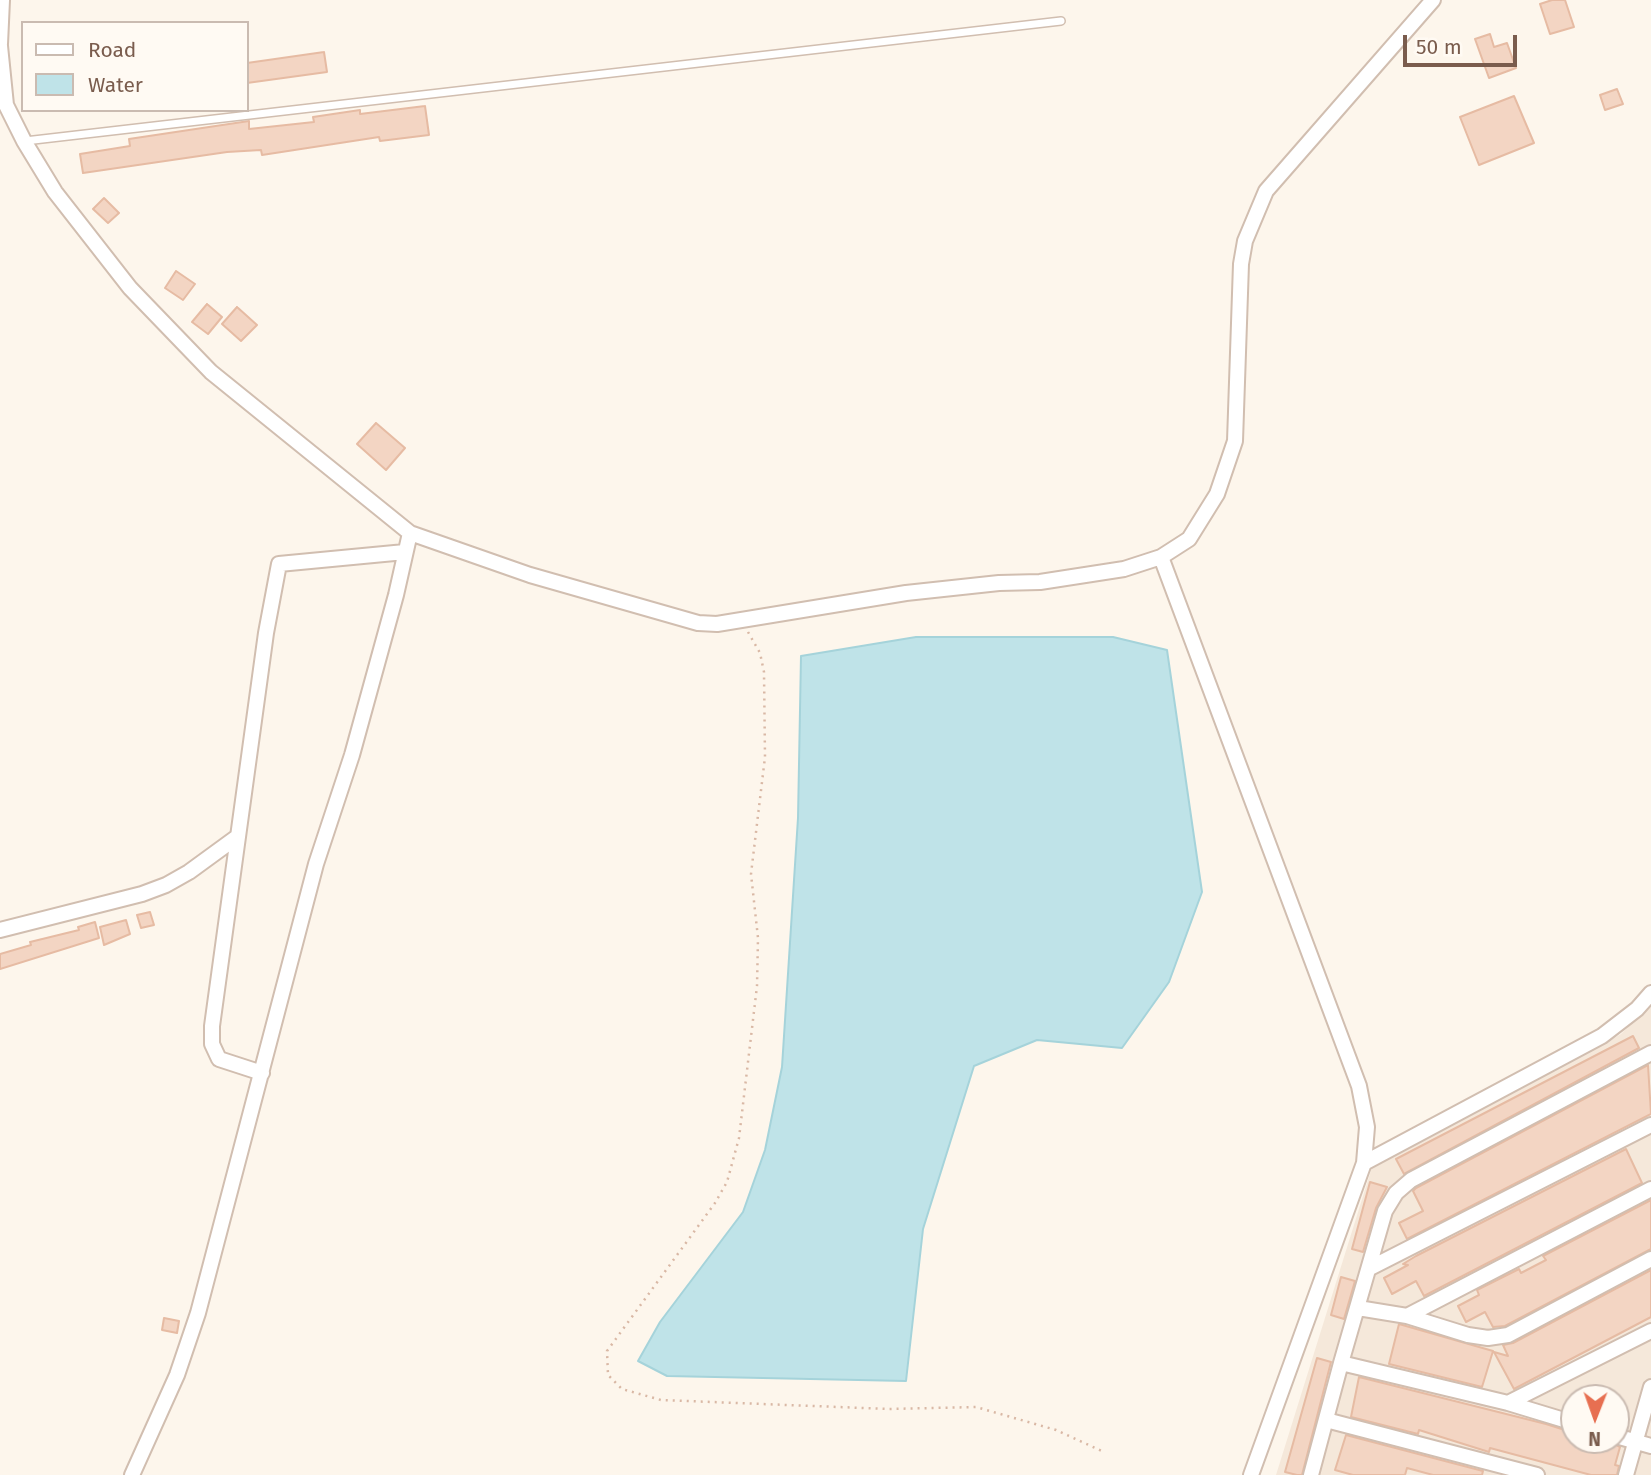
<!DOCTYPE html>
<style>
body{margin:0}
#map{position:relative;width:1651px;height:1475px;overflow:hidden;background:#fdf6ec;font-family:"Fira Sans",sans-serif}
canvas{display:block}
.legend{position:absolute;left:21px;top:21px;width:228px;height:91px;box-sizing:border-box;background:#fffaf3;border:2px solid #cabbb1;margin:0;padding:9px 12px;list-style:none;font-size:21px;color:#7a5c4d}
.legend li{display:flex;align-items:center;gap:14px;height:35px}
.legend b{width:35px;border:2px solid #cabbb1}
.north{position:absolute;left:1560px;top:1384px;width:70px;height:70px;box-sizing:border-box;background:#fffaf3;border:2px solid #cabbb1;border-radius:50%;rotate:181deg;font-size:19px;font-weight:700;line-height:28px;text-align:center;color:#7a5c4d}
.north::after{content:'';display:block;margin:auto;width:24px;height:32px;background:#e76f51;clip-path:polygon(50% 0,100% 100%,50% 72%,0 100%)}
.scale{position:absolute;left:1403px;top:35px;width:114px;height:32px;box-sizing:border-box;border:4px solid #7a5c4d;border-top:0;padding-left:9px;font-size:21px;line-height:24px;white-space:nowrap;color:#7a5c4d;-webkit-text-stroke:5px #fffaf3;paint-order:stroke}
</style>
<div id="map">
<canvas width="1651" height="1475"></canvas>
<ul class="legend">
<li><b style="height:9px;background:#fff"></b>Road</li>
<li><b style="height:19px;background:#bfe3e8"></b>Water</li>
</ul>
<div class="north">N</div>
<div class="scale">50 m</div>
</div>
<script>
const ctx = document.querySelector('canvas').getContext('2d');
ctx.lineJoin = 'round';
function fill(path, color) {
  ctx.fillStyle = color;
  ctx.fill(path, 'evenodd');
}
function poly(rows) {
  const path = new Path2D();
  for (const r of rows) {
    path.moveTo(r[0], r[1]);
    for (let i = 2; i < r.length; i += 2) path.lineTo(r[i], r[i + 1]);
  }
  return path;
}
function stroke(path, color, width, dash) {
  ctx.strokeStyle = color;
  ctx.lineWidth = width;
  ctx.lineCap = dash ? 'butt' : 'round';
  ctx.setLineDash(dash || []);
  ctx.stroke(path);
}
fill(poly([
 [1651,1004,1651,1475,1276,1475,1373,1164,1588,1053,1621,1034],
 [1574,1398,1616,1398,1616,1440,1574,1440]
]), '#f5e8da');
const water = poly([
 [916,637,1113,637,1167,650,1202,892,1169,982,1122,1048,1037,1040,974,1066,923,1229,906,1381,667,1376,638,1361,660,1322,743,1212,765,1150,782,1067,798,818,801,656,916,637]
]);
fill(water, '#bfe3e8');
stroke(water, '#a5d3da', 2);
const building = poly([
 [1552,0,1565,0,1574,27,1550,34,1540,4,1552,0],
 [1490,34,1494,47,1507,43,1516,68,1489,78,1475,39,1490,34],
 [324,52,327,72,247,83,247,63,324,52],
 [1617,89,1623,104,1605,110,1600,95,1617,89],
 [1514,96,1534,143,1479,165,1460,117,1514,96],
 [425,106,429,135,380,141,379,137,262,155,261,150,227,152,83,173,80,154,130,146,129,139,249,121,249,129,314,122,313,117,360,110,360,114,425,106],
 [104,198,119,213,108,223,93,209,104,198],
 [176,271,195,284,183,300,165,288,176,271],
 [207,304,222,317,208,334,192,322,207,304],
 [237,307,257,325,241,341,222,324,237,307],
 [376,423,405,448,386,470,357,444,376,423],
 [150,912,154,925,141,928,137,915,150,912],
 [126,920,130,934,104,945,100,927,126,920],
 [95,922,99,938,0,969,0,954,31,945,30,942,79,930,78,927,95,922],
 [1633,1036,1639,1048,1404,1174,1396,1159,1633,1036],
 [1648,1065,1651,1114,1407,1239,1399,1223,1423,1211,1413,1191,1416,1188,1648,1065],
 [1626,1149,1642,1183,1424,1296,1416,1281,1392,1294,1384,1278,1408,1265,1403,1264,1416,1256,1626,1149],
 [1370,1182,1387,1187,1376,1208,1363,1252,1352,1249,1370,1182],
 [1651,1200,1651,1249,1505,1326,1493,1327,1485,1312,1466,1322,1458,1306,1479,1295,1477,1290,1519,1269,1521,1273,1546,1260,1543,1256,1651,1200],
 [1651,1270,1651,1317,1514,1389,1494,1352,1508,1356,1503,1345,1513,1343,1651,1270],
 [1341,1277,1355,1281,1344,1319,1331,1315,1341,1277],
 [164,1318,179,1321,177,1333,162,1330,164,1318],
 [1399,1324,1493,1351,1482,1387,1389,1364,1399,1324],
 [1317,1358,1331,1362,1302,1475,1297,1475,1285,1472,1317,1358],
 [1359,1377,1546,1424,1571,1432,1569,1440,1607,1440,1620,1447,1615,1465,1619,1466,1617,1475,1591,1475,1490,1448,1489,1452,1419,1430,1418,1434,1351,1417,1359,1377],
 [1346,1435,1441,1460,1483,1471,1482,1475,1433,1475,1407,1468,1405,1475,1353,1475,1335,1470,1346,1435]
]);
fill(building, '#f3d5c3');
stroke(building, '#e6bba3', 2);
const service = poly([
 [25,141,1061,21]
]);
const minor = poly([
 [0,44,2,0],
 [0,46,6,105,24,141,55,192,130,288,211,372,410,533,530,575,698,623,717,624,906,593,999,583,1040,582,1124,569,1161,557,1189,539,1217,494,1235,441,1241,264,1245,241,1266,191,1433,0],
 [1161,557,1359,1086,1367,1127,1364,1163,1251,1475],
 [0,930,142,894,166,885,189,872,237,837],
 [262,1073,219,1059,212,1044,212,1026,266,633,279,564,405,552],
 [1364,1163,1602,1036,1637,1009,1651,993],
 [1370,1268,1651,1125],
 [1358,1308,1407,1316,1468,1335,1488,1338,1508,1335,1651,1259],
 [1407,1316,1651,1189],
 [1508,1403,1651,1331],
 [1326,1420,1537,1475],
 [1574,1423,1508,1403,1341,1363,1385,1211,1396,1193,1411,1180,1651,1053],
 [1616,1436,1651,1446],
 [132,1475,177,1375,198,1313,316,864,352,755,396,595,410,533],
 [1311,1475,1341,1363],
 [1626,1475,1651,1387]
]);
stroke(service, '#d1beb0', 10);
stroke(minor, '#d1beb0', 18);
stroke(poly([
 [748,632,760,653,764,672,765,757,751,874,758,938,757,986,739,1138,727,1182,715,1203,607,1351,608,1375,622,1389,661,1400,889,1409,976,1407,1056,1430,1104,1452]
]), '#d9b8a5', 2.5, [2, 5]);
stroke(service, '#fff', 7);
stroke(minor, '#fff', 14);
</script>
